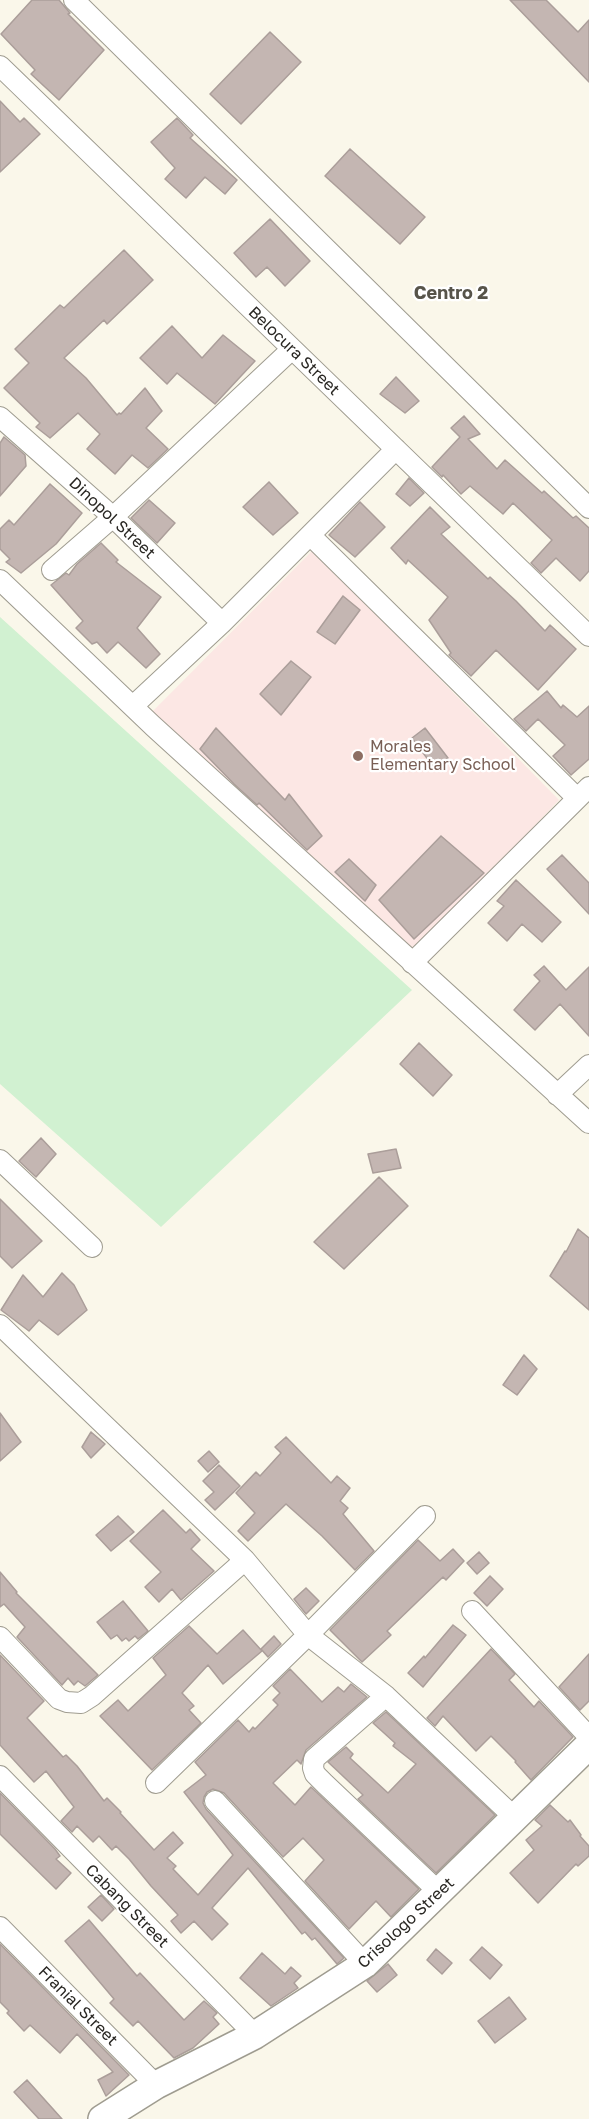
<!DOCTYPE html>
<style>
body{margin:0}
canvas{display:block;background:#faf7ea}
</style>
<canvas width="589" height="2119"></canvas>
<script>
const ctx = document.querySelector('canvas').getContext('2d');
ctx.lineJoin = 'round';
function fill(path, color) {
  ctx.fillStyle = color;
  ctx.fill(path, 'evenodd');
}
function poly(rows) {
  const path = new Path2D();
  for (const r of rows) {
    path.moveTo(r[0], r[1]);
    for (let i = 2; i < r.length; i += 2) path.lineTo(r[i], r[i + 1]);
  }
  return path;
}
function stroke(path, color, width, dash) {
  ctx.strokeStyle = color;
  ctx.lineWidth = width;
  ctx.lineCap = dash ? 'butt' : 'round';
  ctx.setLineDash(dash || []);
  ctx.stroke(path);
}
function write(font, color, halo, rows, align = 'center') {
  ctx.font = font + ' "Golos Text",sans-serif';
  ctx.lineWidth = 4.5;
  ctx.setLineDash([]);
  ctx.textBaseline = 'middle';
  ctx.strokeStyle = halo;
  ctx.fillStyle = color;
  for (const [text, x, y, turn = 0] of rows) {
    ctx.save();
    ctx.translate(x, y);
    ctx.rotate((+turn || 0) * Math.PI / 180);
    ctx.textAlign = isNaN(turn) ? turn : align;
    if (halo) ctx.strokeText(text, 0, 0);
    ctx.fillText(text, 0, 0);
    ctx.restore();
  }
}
fill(poly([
 [313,550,559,800,413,953,152,712]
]), '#fce7e4');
fill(poly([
 [0,617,412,990,161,1227,0,1084]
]), '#d1f1d1');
const building = poly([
 [32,0,59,0,70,13,68,14,104,50,59,100,31,74,35,70,1,34,32,0],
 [510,0,546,0,578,32,589,20,589,82,510,0],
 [270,32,301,62,241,124,210,94,270,32],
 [0,101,20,122,24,118,40,134,0,172,0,101],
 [177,118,193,135,190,138,237,180,225,194,205,177,186,198,165,179,175,168,151,142,177,118],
 [350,149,425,217,400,244,325,176,350,149],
 [270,219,310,261,285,286,267,267,256,277,234,253,270,219],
 [124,250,153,280,107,324,104,320,64,358,86,378,117,415,119,413,121,414,145,388,162,411,146,428,168,449,148,468,132,455,115,474,87,449,100,434,78,413,50,438,36,427,40,423,4,388,29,363,15,349,60,305,64,308,124,250],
 [172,326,202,358,223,335,255,361,215,404,177,373,167,384,140,358,172,326],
 [396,377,419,401,405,413,380,394,396,377],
 [464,416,480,434,468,439,497,469,505,460,542,493,544,491,573,518,576,516,589,528,589,571,580,581,556,558,541,573,531,563,552,540,513,503,503,514,470,486,461,494,443,475,442,477,432,467,460,437,451,428,464,416],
 [4,437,25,455,26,466,0,496,0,443,4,437],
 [409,478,424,493,410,506,396,494,409,478],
 [269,482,298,513,273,535,243,507,269,482],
 [50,484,82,513,56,544,21,573,6,562,10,559,0,549,0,529,9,520,14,525,50,484],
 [149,500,175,523,157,543,131,518,149,500],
 [360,502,385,527,355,557,329,535,360,502],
 [430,507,450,527,441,534,488,579,490,577,516,601,545,631,550,625,576,649,538,690,496,650,471,676,449,655,451,653,429,620,448,597,408,560,406,564,391,548,430,507],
 [101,543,118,560,116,562,161,597,137,628,160,654,146,668,118,642,107,653,97,642,92,644,76,628,83,621,51,585,66,573,69,575,77,564,101,543],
 [343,596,360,610,335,644,317,632,343,596],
 [291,661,311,677,281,715,260,694,291,661],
 [547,691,561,708,563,705,577,717,589,706,589,759,571,775,553,756,565,745,538,719,526,731,514,719,547,691],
 [216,728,285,800,289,794,322,836,307,850,259,803,257,805,234,784,200,749,216,728],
 [425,728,448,758,435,769,412,738,425,728],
 [441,836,484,873,414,939,379,900,441,836],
 [562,855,589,883,589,914,547,869,562,855],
 [349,859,376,885,365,901,335,872,349,859],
 [516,880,561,922,542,942,522,924,507,941,488,923,504,906,497,901,516,880],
 [544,966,566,990,589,967,589,1036,560,1004,535,1030,514,1010,540,981,534,975,544,966],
 [419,1043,452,1075,433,1096,400,1064,419,1043],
 [41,1138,56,1154,36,1177,19,1161,41,1138],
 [396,1149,401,1168,373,1173,368,1154,396,1149],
 [379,1177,408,1206,344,1269,314,1242,379,1177],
 [0,1199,42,1241,12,1268,0,1256,0,1199],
 [578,1229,589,1238,589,1310,550,1276,565,1251,566,1252,578,1229],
 [62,1273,74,1285,87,1310,58,1335,39,1320,29,1331,1,1310,23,1275,43,1297,62,1273],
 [524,1355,537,1369,517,1395,503,1385,524,1355],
 [0,1413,21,1442,0,1461,0,1413],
 [91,1432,105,1444,91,1458,82,1447,91,1432],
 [286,1437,331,1483,337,1476,350,1488,340,1501,348,1508,343,1514,374,1551,355,1570,322,1536,286,1504,248,1541,238,1531,255,1513,236,1493,256,1472,260,1476,281,1453,275,1447,286,1437],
 [209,1451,219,1462,208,1472,198,1461,209,1451],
 [219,1465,240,1486,215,1510,205,1500,214,1492,203,1481,219,1465],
 [163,1510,186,1533,190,1529,200,1540,191,1549,214,1571,181,1600,172,1589,159,1602,145,1587,161,1572,130,1541,163,1510],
 [118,1516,134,1532,111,1551,96,1535,118,1516],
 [418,1540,440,1561,453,1549,464,1561,446,1580,443,1577,387,1631,391,1635,362,1662,330,1630,418,1540],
 [479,1552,489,1563,477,1574,467,1563,479,1552],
 [0,1572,17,1592,16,1593,98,1675,85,1686,78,1681,74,1685,68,1678,62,1685,17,1637,25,1627,4,1604,0,1607,0,1572],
 [490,1576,503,1589,487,1606,474,1593,490,1576],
 [306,1588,319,1601,306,1614,294,1599,306,1588],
 [123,1601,148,1631,138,1639,135,1636,129,1641,126,1638,122,1641,117,1635,111,1639,97,1622,123,1601],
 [453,1625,466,1635,423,1687,408,1673,424,1656,425,1658,453,1625],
 [189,1626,217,1654,243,1630,262,1651,223,1684,208,1665,182,1693,194,1706,189,1710,201,1723,152,1770,100,1716,118,1700,128,1711,166,1675,153,1658,189,1626],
 [274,1636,281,1644,268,1657,261,1649,274,1636],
 [491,1649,515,1674,509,1680,534,1707,539,1701,573,1737,531,1780,515,1762,516,1761,491,1736,476,1751,443,1716,435,1726,427,1718,491,1649],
 [589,1654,589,1701,580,1710,559,1687,589,1654],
 [0,1655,44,1701,27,1718,63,1757,66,1755,77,1766,104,1801,107,1798,121,1812,120,1813,154,1850,173,1832,183,1843,167,1858,176,1866,173,1869,198,1895,233,1855,184,1792,206,1775,195,1762,238,1720,249,1732,253,1727,255,1729,278,1705,273,1700,280,1693,273,1686,290,1669,322,1702,338,1687,344,1692,351,1684,367,1697,306,1750,301,1764,297,1760,273,1783,295,1805,311,1787,419,1889,391,1917,376,1901,349,1929,305,1881,324,1860,303,1838,283,1857,224,1793,213,1789,207,1792,204,1797,203,1803,206,1809,344,1958,337,1964,315,1938,312,1940,305,1932,302,1934,248,1868,212,1908,228,1924,212,1940,194,1921,181,1933,171,1921,178,1915,151,1886,129,1859,116,1846,112,1850,99,1836,93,1842,77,1826,72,1832,61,1821,74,1807,46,1771,34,1782,0,1745,0,1655],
 [386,1712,495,1815,436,1873,358,1799,363,1795,328,1762,346,1747,353,1754,350,1758,388,1793,416,1764,393,1746,395,1743,373,1723,386,1712],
 [0,1793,55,1849,60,1856,56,1859,71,1873,56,1889,0,1834,0,1793],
 [550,1805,568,1822,570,1820,581,1835,580,1836,589,1846,589,1856,578,1866,576,1864,538,1903,510,1873,534,1850,526,1840,542,1826,535,1820,550,1805],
 [101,1895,114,1909,102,1921,88,1907,101,1895],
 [89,1920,137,1976,140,1973,184,2020,204,2001,217,2013,213,2017,219,2024,193,2048,174,2058,138,2021,133,2026,110,2003,114,1999,65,1941,89,1920],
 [0,1944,129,2075,106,2096,98,2080,113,2072,77,2034,60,2053,30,2025,24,2031,7,2013,9,2011,0,2002,0,1944],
 [482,1947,502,1965,490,1979,470,1960,482,1947],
 [436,1949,452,1963,442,1974,427,1960,436,1949],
 [262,1953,285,1974,291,1967,301,1976,294,1983,298,1988,271,2006,240,1978,262,1953],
 [388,1964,397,1975,377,1992,367,1981,388,1964],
 [509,1997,526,2019,495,2043,478,2021,509,1997],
 [27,2080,62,2119,39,2119,14,2092,27,2080]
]);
fill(building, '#c4b6b2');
stroke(building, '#ab9e9a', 1.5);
const street = poly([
 [74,0,589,508],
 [0,66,589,636],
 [0,417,113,517,222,623],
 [310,535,577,798],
 [52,570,113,517,292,349],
 [0,580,153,726,589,1123],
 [133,706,222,623,396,449],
 [412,963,589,787],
 [557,1095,589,1065],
 [0,1160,92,1247],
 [0,1325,245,1560,308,1635,386,1696,515,1818],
 [472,1611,589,1737],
 [0,1637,59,1699,67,1702,81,1703,92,1696,245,1560],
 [386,1696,314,1759,313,1768,315,1774,325,1784,439,1892],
 [0,1776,255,2035],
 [156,1783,308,1635,425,1516],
 [215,1801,365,1964],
 [0,1927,156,2085]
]);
const secondary = poly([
 [102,2119,156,2085,255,2035,365,1964,589,1745]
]);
stroke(street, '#9f9c90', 22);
stroke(secondary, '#9f9c90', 30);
stroke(street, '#fff', 20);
stroke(secondary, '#fff', 27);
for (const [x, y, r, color] of [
 [358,756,6,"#8d6e63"]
]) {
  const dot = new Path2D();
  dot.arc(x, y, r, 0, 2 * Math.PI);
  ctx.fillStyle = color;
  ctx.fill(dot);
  stroke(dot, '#fff', 2);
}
write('16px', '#292723', '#fff', [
 ["Belocura Street",294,351,44],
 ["Dinopol Street",112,518,43],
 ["Cabang Street",127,1906,45],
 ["Crisologo Street",406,1923,-43],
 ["Franial Street",78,2006,45]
]);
write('16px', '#785e54', '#fff', [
 ["Morales",370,747],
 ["Elementary School",370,765]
], 'left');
write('bold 18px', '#57544a', '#fff', [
 ["Centro 2",451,293]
]);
</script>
